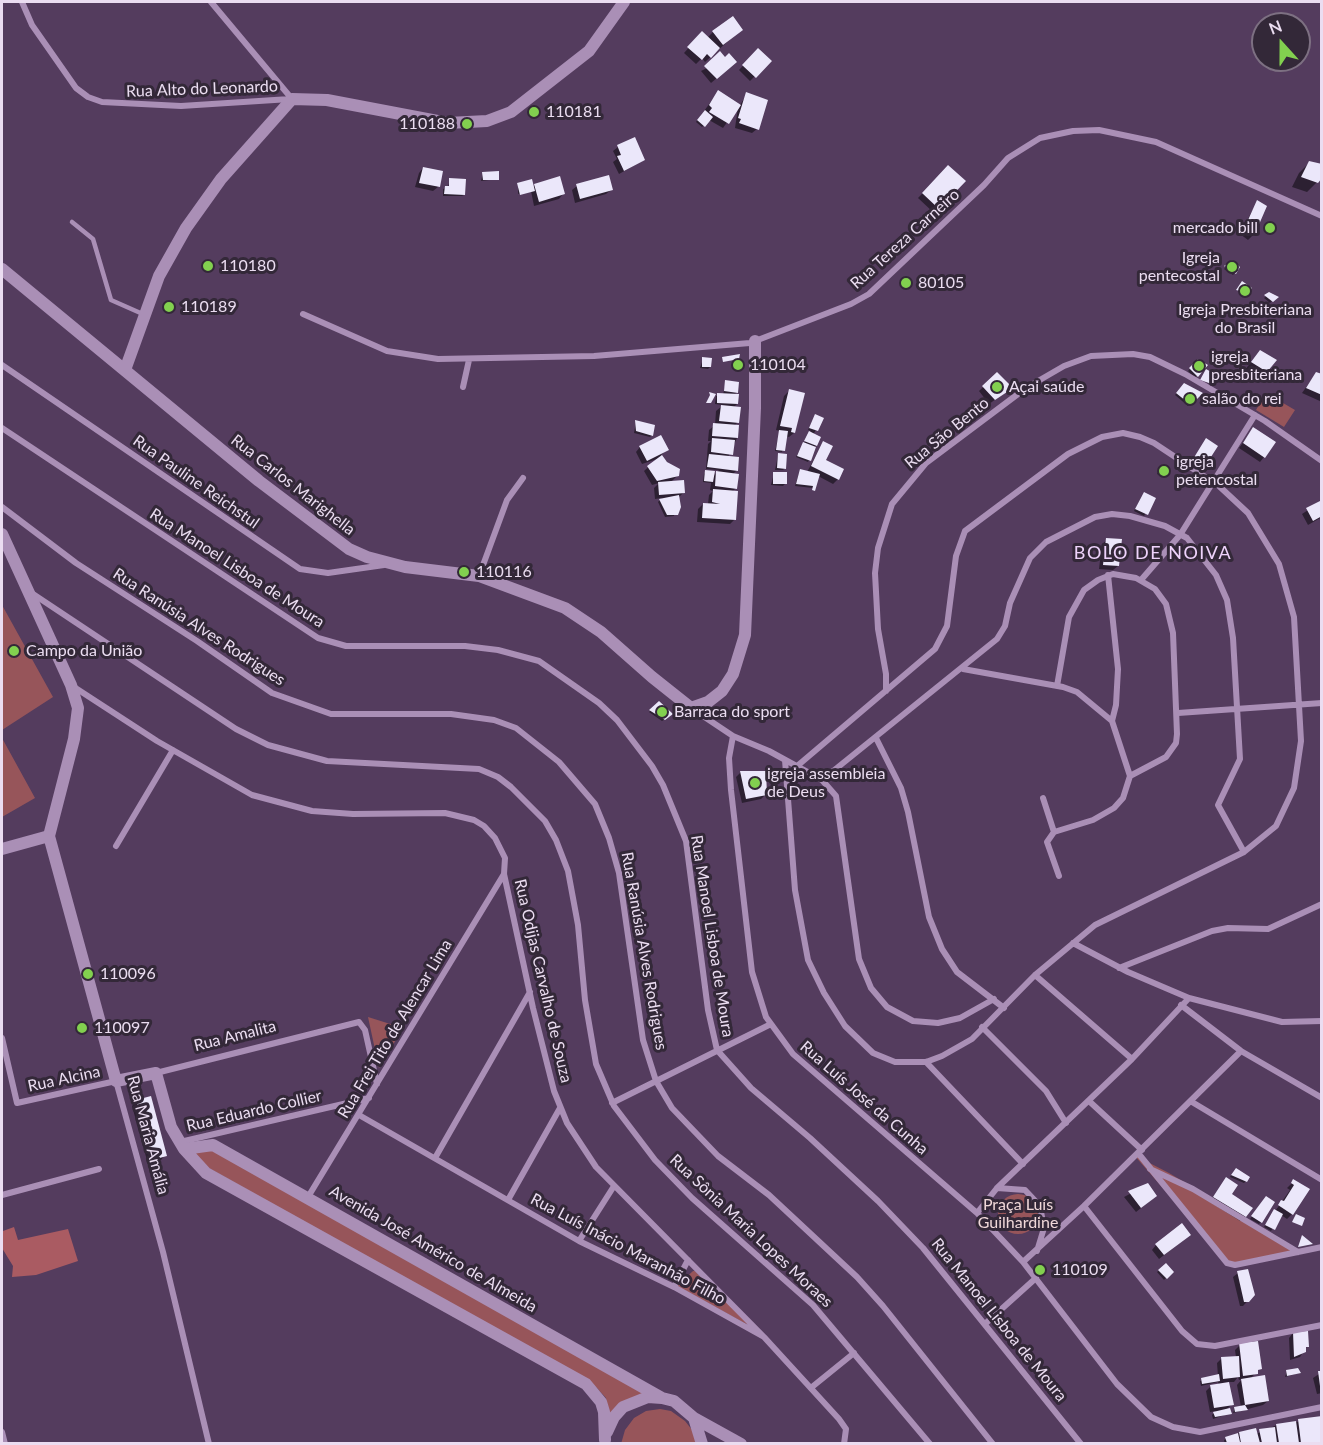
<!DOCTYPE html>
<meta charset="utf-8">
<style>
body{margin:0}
#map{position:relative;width:1323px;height:1445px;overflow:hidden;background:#543c5e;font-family:Lato,sans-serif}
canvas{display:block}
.frame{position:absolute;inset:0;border:3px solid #ebddf1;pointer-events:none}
.north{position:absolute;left:1251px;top:12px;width:60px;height:60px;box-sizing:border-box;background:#332838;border:2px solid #7d7082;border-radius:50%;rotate:339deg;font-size:16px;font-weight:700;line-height:24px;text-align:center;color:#ebddf1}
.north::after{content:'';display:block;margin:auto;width:21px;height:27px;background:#82d04f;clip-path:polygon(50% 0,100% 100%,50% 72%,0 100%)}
</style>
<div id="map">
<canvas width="1323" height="1445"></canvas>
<div class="frame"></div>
<div class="north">N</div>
</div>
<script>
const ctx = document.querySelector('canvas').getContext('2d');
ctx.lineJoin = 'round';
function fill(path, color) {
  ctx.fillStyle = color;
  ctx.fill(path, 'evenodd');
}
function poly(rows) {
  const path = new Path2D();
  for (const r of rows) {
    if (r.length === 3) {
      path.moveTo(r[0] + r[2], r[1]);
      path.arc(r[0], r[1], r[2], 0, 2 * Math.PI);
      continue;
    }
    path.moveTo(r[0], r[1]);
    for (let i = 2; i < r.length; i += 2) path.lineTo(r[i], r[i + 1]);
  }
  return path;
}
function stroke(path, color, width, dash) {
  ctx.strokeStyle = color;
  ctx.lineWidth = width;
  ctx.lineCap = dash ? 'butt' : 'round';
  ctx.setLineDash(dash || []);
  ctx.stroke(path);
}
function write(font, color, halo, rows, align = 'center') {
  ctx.font = font + ' Lato,sans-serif';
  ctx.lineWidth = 6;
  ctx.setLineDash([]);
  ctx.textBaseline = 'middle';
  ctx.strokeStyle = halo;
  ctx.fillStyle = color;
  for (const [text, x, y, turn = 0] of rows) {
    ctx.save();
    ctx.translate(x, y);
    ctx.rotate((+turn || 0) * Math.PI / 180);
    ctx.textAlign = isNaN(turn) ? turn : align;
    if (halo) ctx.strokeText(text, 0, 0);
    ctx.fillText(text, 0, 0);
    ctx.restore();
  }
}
fill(poly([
 [1266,393,1295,410,1284,427,1256,410],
 [2,605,53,697,2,730],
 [2,738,35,798,2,817],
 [368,1017,403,1028,379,1068],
 [206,1146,644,1393,608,1417,606,1398,597,1388,200,1163,195,1153],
 [1134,1155,1169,1173,1298,1250,1231,1266],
 [1018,1214,20],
 [693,1271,695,1271,750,1326,677,1286],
 [660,1409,671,1411,685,1421,693,1431,696,1444,621,1444,625,1430,634,1418,646,1411]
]), '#97555a');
fill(poly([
 [14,1227,18,1240,68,1229,78,1261,36,1275,12,1277,13,1266,2,1248,2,1238,3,1231]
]), '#aa5b62');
fill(poly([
 [713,32,736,34,705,62,702,58,696,64,684,53,702,33,707,38],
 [758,50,770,61,750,81,739,70],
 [725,59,730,67,711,83,701,71],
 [718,92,740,105,747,94,757,129,752,133,735,128,738,107,723,128,709,120,702,127,696,122],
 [618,147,644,160,619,174,613,162,617,159,613,151],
 [1309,163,1317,182,1307,192,1292,187,1299,173],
 [948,167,963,181,934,213,918,198],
 [423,168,438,187,433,191,415,187,419,173],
 [483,173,497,179,481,181],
 [450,180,464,195,462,196,443,196,443,189,448,187],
 [518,184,532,188,535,185,563,194,559,199,534,206,531,191,518,194],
 [577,186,611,190,606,194,575,203,572,190],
 [1257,202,1253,235,1248,240,1240,234],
 [1232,262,1235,273,1233,275,1224,269],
 [1269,294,1276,297,1270,303,1264,298],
 [1260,352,1266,371,1256,381,1242,373],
 [703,359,710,367,708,369,700,368],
 [1198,360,1206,365,1195,378,1188,371],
 [997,374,1006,392,989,404,979,391],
 [1322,376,1322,402,1302,393,1312,379],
 [726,382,737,392,734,395,737,404,733,408,737,423,734,426,737,438,728,457,737,470,732,475,736,488,732,492,735,519,730,524,697,522,698,509,703,504,708,504,709,495,713,491,710,490,711,483,703,482,704,474,706,472,712,477,719,470,706,469,708,444,711,441,708,441,709,430,715,425,716,411,723,405,715,404,716,396,723,395],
 [1184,385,1200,394,1188,406,1175,395],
 [789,391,794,433,789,437,785,436,782,452,775,451,780,431,776,430,784,396],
 [815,416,822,419,813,435,816,445,808,462,796,457,811,431,808,430],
 [636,422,652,435,650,437,634,433],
 [1253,429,1264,457,1260,462,1239,448],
 [823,443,824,461,838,479,833,484,818,476,813,488,795,486,799,473,807,472],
 [640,447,667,449,661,455,678,475,670,483,683,493,678,498,674,516,665,517,658,502,662,498,655,499,654,488,659,483,652,485,644,471,657,459,642,464,636,452],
 [778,455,785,468,783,470,775,470],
 [1159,470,1168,471,1164,477,1157,474],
 [774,473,785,484,783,486,771,485],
 [1142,496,1154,499,1144,516,1134,511],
 [1322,501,1322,517,1308,525,1302,514],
 [1107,540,1118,566,1113,570,1099,569,1102,544],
 [659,703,670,716,662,721,649,712],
 [741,772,766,794,761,799,742,803,736,777],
 [136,1101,165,1155,161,1160,148,1164,132,1106],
 [1234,1171,1246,1181,1244,1183,1230,1177],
 [1226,1179,1230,1195,1245,1216,1240,1221,1210,1202],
 [1294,1181,1308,1189,1292,1214,1287,1219,1281,1215,1271,1231,1264,1227,1290,1190,1287,1188],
 [1147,1185,1151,1200,1136,1212,1124,1197],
 [1266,1198,1261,1222,1259,1224,1250,1219],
 [1185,1239,1159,1259,1152,1250,1156,1245],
 [1166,1265,1172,1272,1164,1280,1157,1272],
 [1238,1273,1253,1295,1243,1306,1240,1306,1233,1277],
 [1293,1333,1307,1346,1300,1357,1290,1360,1289,1338],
 [1240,1345,1260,1368,1251,1378,1268,1401,1263,1405,1233,1413,1235,1408,1241,1407,1237,1385,1242,1379,1239,1380,1238,1377,1234,1382,1228,1382,1232,1404,1225,1411,1230,1413,1213,1419,1212,1415,1216,1411,1210,1412,1206,1391,1211,1386,1219,1385,1218,1382,1201,1386,1200,1381,1218,1376,1217,1363,1222,1358,1236,1357,1235,1350],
 [1287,1371,1299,1373,1285,1377],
 [1322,1372,1322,1393,1317,1394,1313,1378],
 [1322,1418,1322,1444,1225,1444,1224,1440,1239,1433,1256,1434,1277,1425]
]), '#0007');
fill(poly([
 [733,16,743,30,723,45,712,31],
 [702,31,720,48,711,58,707,54,702,60,687,47],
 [758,48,772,61,756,78,742,65],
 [720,51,725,57,729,53,737,62,717,79,704,66],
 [718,90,741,105,729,124,709,112,712,108,709,105],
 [746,92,768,100,759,130,739,123,741,119,738,118],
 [705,110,713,117,705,127,697,120],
 [635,137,645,160,624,171,617,156,621,155,617,145],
 [1309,161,1322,164,1322,178,1318,183,1301,177],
 [948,165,966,181,939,209,922,193],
 [423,167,443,171,440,187,419,183],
 [499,171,499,180,483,180,482,172],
 [609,175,613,190,580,199,576,184],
 [560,176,565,194,539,202,534,184],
 [449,178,466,179,465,195,444,194,445,186,449,186],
 [532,179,535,191,520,195,517,183],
 [1257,200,1267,206,1254,236,1244,229],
 [1232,260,1240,267,1236,274,1224,266],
 [1242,281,1252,288,1247,293,1236,290],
 [1269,292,1279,297,1273,302,1264,295],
 [1260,350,1277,360,1267,372,1251,362],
 [740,354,739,359,723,362,722,357],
 [702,357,712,358,711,367,702,367],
 [1198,359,1208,365,1198,377,1189,368],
 [1206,369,1220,377,1212,384,1200,380],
 [997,372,1013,388,995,400,982,386],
 [1316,372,1322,374,1322,395,1306,388],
 [725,380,739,382,738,393,724,391],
 [1184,383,1203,393,1191,405,1176,393],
 [789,389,805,393,795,433,791,432,792,428,780,426],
 [709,392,716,394,711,403,706,403,710,395],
 [717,393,739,394,738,404,717,403],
 [721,405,741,407,739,423,719,421],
 [815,414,824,418,818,431,809,428],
 [635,420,655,425,653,436,636,431],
 [713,423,739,425,738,438,712,436],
 [1253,427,1276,442,1265,458,1243,443],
 [779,430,788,431,785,451,776,450],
 [809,431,821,437,817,446,804,441],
 [661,435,669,450,647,461,639,446],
 [712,438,735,440,733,455,711,452],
 [1206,438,1218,446,1202,471,1190,464],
 [823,441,833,446,826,460,844,469,839,480,811,466],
 [803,442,816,447,811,461,797,456],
 [778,453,787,454,786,469,777,468],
 [709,454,739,457,738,471,707,467],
 [662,455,667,462,680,469,679,476,657,481,647,466],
 [1161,466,1170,470,1167,476,1158,472],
 [800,469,820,474,815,491,812,490,813,486,796,484],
 [705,470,715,471,713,482,704,481],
 [716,471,739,474,737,489,715,486],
 [773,472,787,472,787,484,773,484],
 [684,480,685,493,659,495,658,482],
 [713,489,738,491,736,520,702,518,703,503,720,504,712,502],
 [1144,492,1156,498,1148,515,1135,509],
 [679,495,681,507,678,515,667,515,659,499],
 [1322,500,1322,516,1313,521,1306,508],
 [1106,538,1122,539,1119,566,1103,565],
 [659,701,673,714,665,720,649,710],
 [740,771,766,771,767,795,746,799],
 [151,1096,167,1156,152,1160,136,1100],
 [1236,1168,1250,1177,1247,1182,1231,1175],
 [1226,1177,1238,1185,1232,1194,1253,1208,1246,1217,1213,1197],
 [1293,1179,1310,1189,1293,1215,1278,1205,1281,1200,1284,1201,1294,1185,1291,1183],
 [1148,1183,1157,1196,1141,1208,1128,1191],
 [1266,1196,1275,1202,1262,1223,1251,1216],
 [1274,1209,1283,1214,1275,1230,1265,1225],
 [1296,1214,1305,1218,1302,1226,1292,1222],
 [1182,1223,1191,1235,1164,1255,1155,1244],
 [1302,1235,1313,1244,1298,1247],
 [1166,1263,1174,1272,1167,1279,1158,1270],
 [1248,1269,1255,1295,1249,1302,1244,1302,1237,1271],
 [1308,1331,1309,1347,1306,1347,1306,1352,1294,1357,1293,1332],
 [1258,1341,1262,1369,1258,1370,1258,1374,1243,1376,1239,1343],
 [1239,1356,1240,1377,1223,1379,1221,1357],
 [1298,1368,1301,1373,1287,1376,1286,1370],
 [1318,1371,1322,1371,1322,1386,1320,1386],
 [1219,1374,1220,1381,1202,1384,1201,1378],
 [1265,1375,1269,1401,1245,1405,1241,1379],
 [1229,1382,1234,1405,1214,1408,1210,1385],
 [1245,1405,1248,1410,1235,1412,1234,1407],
 [1230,1408,1232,1414,1215,1417,1213,1412],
 [1322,1416,1322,1443,1301,1443,1298,1419],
 [1296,1421,1299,1443,1279,1443,1276,1424],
 [1275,1427,1277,1443,1262,1443,1259,1429],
 [1256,1428,1260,1443,1241,1443,1239,1432],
 [1238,1433,1240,1442,1227,1443,1225,1437]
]), '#ebe7fa');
stroke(poly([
 [72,222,93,239,111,300,145,315]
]), '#aa8fb6', 4.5);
stroke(poly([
 [22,2,32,25,76,88,88,97,102,102,181,106,290,99],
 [211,2,292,99],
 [303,314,387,351,438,359,594,356,750,343,851,304,869,294,984,185,1008,158,1040,138,1073,131,1099,130,1156,142,1322,216],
 [2,365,300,569,328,573,384,565],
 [463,387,469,360],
 [2,428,318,638,346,646,465,646,498,650,539,661,599,703,617,720,652,766,663,785,686,841,708,1010,717,1050,751,1088,810,1138,878,1201,923,1248,1081,1444],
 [2,507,76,563,197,641,272,693,331,714,451,714,494,720,516,728,559,762,595,804,609,838,619,873,643,1040,656,1081,672,1108,718,1156,769,1195,857,1277,883,1306,993,1444],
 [1108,575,1118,669,1116,705,1112,721],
 [479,576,507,500,523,478],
 [1141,580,1180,535,1255,415],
 [33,594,236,729,268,745,327,761,479,769,498,777,511,787,545,821,556,840,568,871,578,925,585,1000,596,1064,614,1106,655,1160,692,1198,813,1305,930,1444],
 [963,669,1063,687,1077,692,1112,721,1130,776,1123,798,1114,808,1093,820,1054,832],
 [1057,686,1069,617,1084,590,1098,580,1113,574,1136,578,1155,589,1166,604,1173,633,1177,734,1176,743,1166,757,1130,776],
 [74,687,157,741,252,795,312,811,353,814,445,813,474,820,484,826,495,838,505,858,504,874,533,1008,554,1091,567,1123,596,1167,764,1337],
 [886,691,886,674,878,629,875,573,878,548,892,504,926,463,1026,388,1064,366,1091,356,1133,354,1150,357,1185,374,1265,421,1322,461],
 [691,708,733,736,769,751,822,780,836,796,859,959,871,988,887,1007,913,1021,938,1023,960,1018,994,999],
 [1178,713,1322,703],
 [733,736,729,758,731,790,752,972,766,1017,793,1054,977,1213,1023,1262,1117,1384,1151,1417,1173,1427,1200,1432,1322,1407],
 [876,738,901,788,908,812,929,917,942,949,957,972,1004,1008],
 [785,760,795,890,808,960,824,993,845,1026,873,1053,895,1062,926,1062,942,1056,972,1039,1035,975,1095,925,1244,852,1276,826,1294,788,1301,741,1294,617,1279,564,1248,513,1219,486,1154,443,1140,437,1123,433,1102,437,1068,454,965,531,956,556,947,626,935,649,796,767],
 [822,780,997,639,1005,626,1010,603,1030,558,1046,542,1095,517,1112,514,1130,516,1165,526,1187,538,1216,575,1227,600,1233,638,1240,759,1218,805,1244,852],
 [1043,798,1054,832],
 [1054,832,1047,842,1059,876],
 [116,846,173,750],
 [1073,943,1128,972,1189,998,1282,1022,1322,1021],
 [1119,968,1212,931,1228,928,1268,929,1322,904],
 [1035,975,1132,1059],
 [1181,1005,1241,1051,1322,1098],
 [982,1027,1046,1091,1066,1123],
 [2,1038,17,1103,116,1081,163,1252,209,1444],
 [926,1062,1023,1164],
 [156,1073,359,1022,365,1030,377,1084],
 [1089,1101,1142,1150],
 [1192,1102,1322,1180],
 [612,1103,771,1024],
 [359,1115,579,1241,674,1287,764,1337,839,1419,846,1429,844,1444],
 [180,1142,369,1098],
 [1138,1153,1227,1263,1235,1265,1322,1247],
 [435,1158,530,992],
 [1150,1169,1193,1189,1298,1252],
 [997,1188,1025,1190,1040,1206,1044,1228,1037,1251],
 [2,1195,99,1169],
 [308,1197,504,874],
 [508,1200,560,1108],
 [1084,1206,1182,1331,1197,1344,1215,1346,1322,1325],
 [977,1213,997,1188,1132,1059,1189,998],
 [579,1241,614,1186],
 [1023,1262,1084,1206,1241,1051],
 [674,1287,688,1260],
 [986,1323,1036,1278],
 [812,1387,854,1353],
 [2,1432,5,1444]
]), '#aa8fb6', 6);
stroke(poly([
 [2,269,259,481,349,549,367,557,405,567,479,576,565,608,601,632,652,677,691,708,708,702,722,691,733,674,745,635,755,408,755,341],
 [125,370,159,276,186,228,221,179,292,99,327,100,448,123,487,121,511,112,589,51,624,2],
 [2,534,71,685,78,708,74,739,49,836,116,1081,156,1073,171,1127,184,1149,206,1173,586,1384,601,1402,604,1412,605,1440],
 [2,849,49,836],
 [184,1149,213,1145,662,1398],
 [694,1418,741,1444],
 [607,1432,614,1417,623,1407,648,1397,662,1398,674,1401,694,1418,702,1444]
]), '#aa8fb6', 12);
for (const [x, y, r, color] of [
 [534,112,6,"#82d04f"],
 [467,124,6,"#82d04f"],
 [1270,228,6,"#82d04f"],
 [208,266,6,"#82d04f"],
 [1232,267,6,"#82d04f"],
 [906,283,6,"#82d04f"],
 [1245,291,6,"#82d04f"],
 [169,307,6,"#82d04f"],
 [738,365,6,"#82d04f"],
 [1199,366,6,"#82d04f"],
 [997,387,6,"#82d04f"],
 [1190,399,6,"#82d04f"],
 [1164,471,6,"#82d04f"],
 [464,572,6,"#82d04f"],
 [14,651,6,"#82d04f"],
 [662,712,6,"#82d04f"],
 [755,783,6,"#82d04f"],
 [88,974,6,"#82d04f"],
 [82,1028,6,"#82d04f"],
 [1040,1270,6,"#82d04f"]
]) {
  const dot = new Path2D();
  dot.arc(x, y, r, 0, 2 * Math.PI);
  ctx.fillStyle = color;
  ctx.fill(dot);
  stroke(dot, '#332838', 2);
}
write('16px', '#ebddf1', '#332838', [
 ["Rua Alto do Leonardo",202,89,-2],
 ["Rua Tereza Carneiro",905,239,-42],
 ["Rua São Bento",947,433,-39],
 ["Rua Pauline Reichstul",196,482,35],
 ["Rua Carlos Marighella",293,485,38],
 ["Rua Manoel Lisboa de Moura",237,568,33],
 ["Rua Ranúsia Alves Rodrigues",199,627,33],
 ["Rua Manoel Lisboa de Moura",712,936,81],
 ["Rua Ranúsia Alves Rodrigues",644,951,80],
 ["Rua Odijas Carvalho de Souza",543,981,77],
 ["Rua Frei Tito de Alencar Lima",395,1029,-59],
 ["Rua Amalita",235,1036,-14],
 ["Rua Alcina",64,1079,-12],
 ["Rua Luís José da Cunha",864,1098,41],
 ["Rua Eduardo Collier",254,1111,-13],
 ["Rua Maria Amália",148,1135,75],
 ["Rua Sônia Maria Lopes Moraes",751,1231,43],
 ["Avenida José Américo de Almeida",433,1249,30],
 ["Rua Luís Inácio Maranhão Filho",628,1249,28],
 ["Rua Manoel Lisboa de Moura",999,1320,51]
]);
write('16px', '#ebddf1', '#332838', [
 ["110181",546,112],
 ["110188",455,124,"right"],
 ["mercado bill",1258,228,"right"],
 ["Igreja",1220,258,"right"],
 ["pentecostal",1220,276,"right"],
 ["110180",220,266],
 ["80105",918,283],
 ["110189",181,307],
 ["Igreja Presbiteriana",1245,310,"center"],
 ["do Brasil",1245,328,"center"],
 ["igreja",1211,357],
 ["presbiteriana",1211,375],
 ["110104",750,365],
 ["Açai saúde",1009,387],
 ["salão do rei",1202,399],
 ["igreja",1176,462],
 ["petencostal",1176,480],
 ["110116",476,572],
 ["Campo da União",26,651],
 ["Barraca do sport",674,712],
 ["igreja assembleia",767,774],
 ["de Deus",767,792],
 ["110096",100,974],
 ["110097",94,1028],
 ["110109",1052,1270]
], 'left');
write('16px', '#f0d8d9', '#332838', [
 ["Praça Luís",1018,1205],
 ["Guilhardine",1018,1223]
]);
ctx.letterSpacing = '1.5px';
write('18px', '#efd3fc', '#332838', [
 ["BOLO DE NOIVA",1153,553]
]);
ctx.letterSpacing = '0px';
</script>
